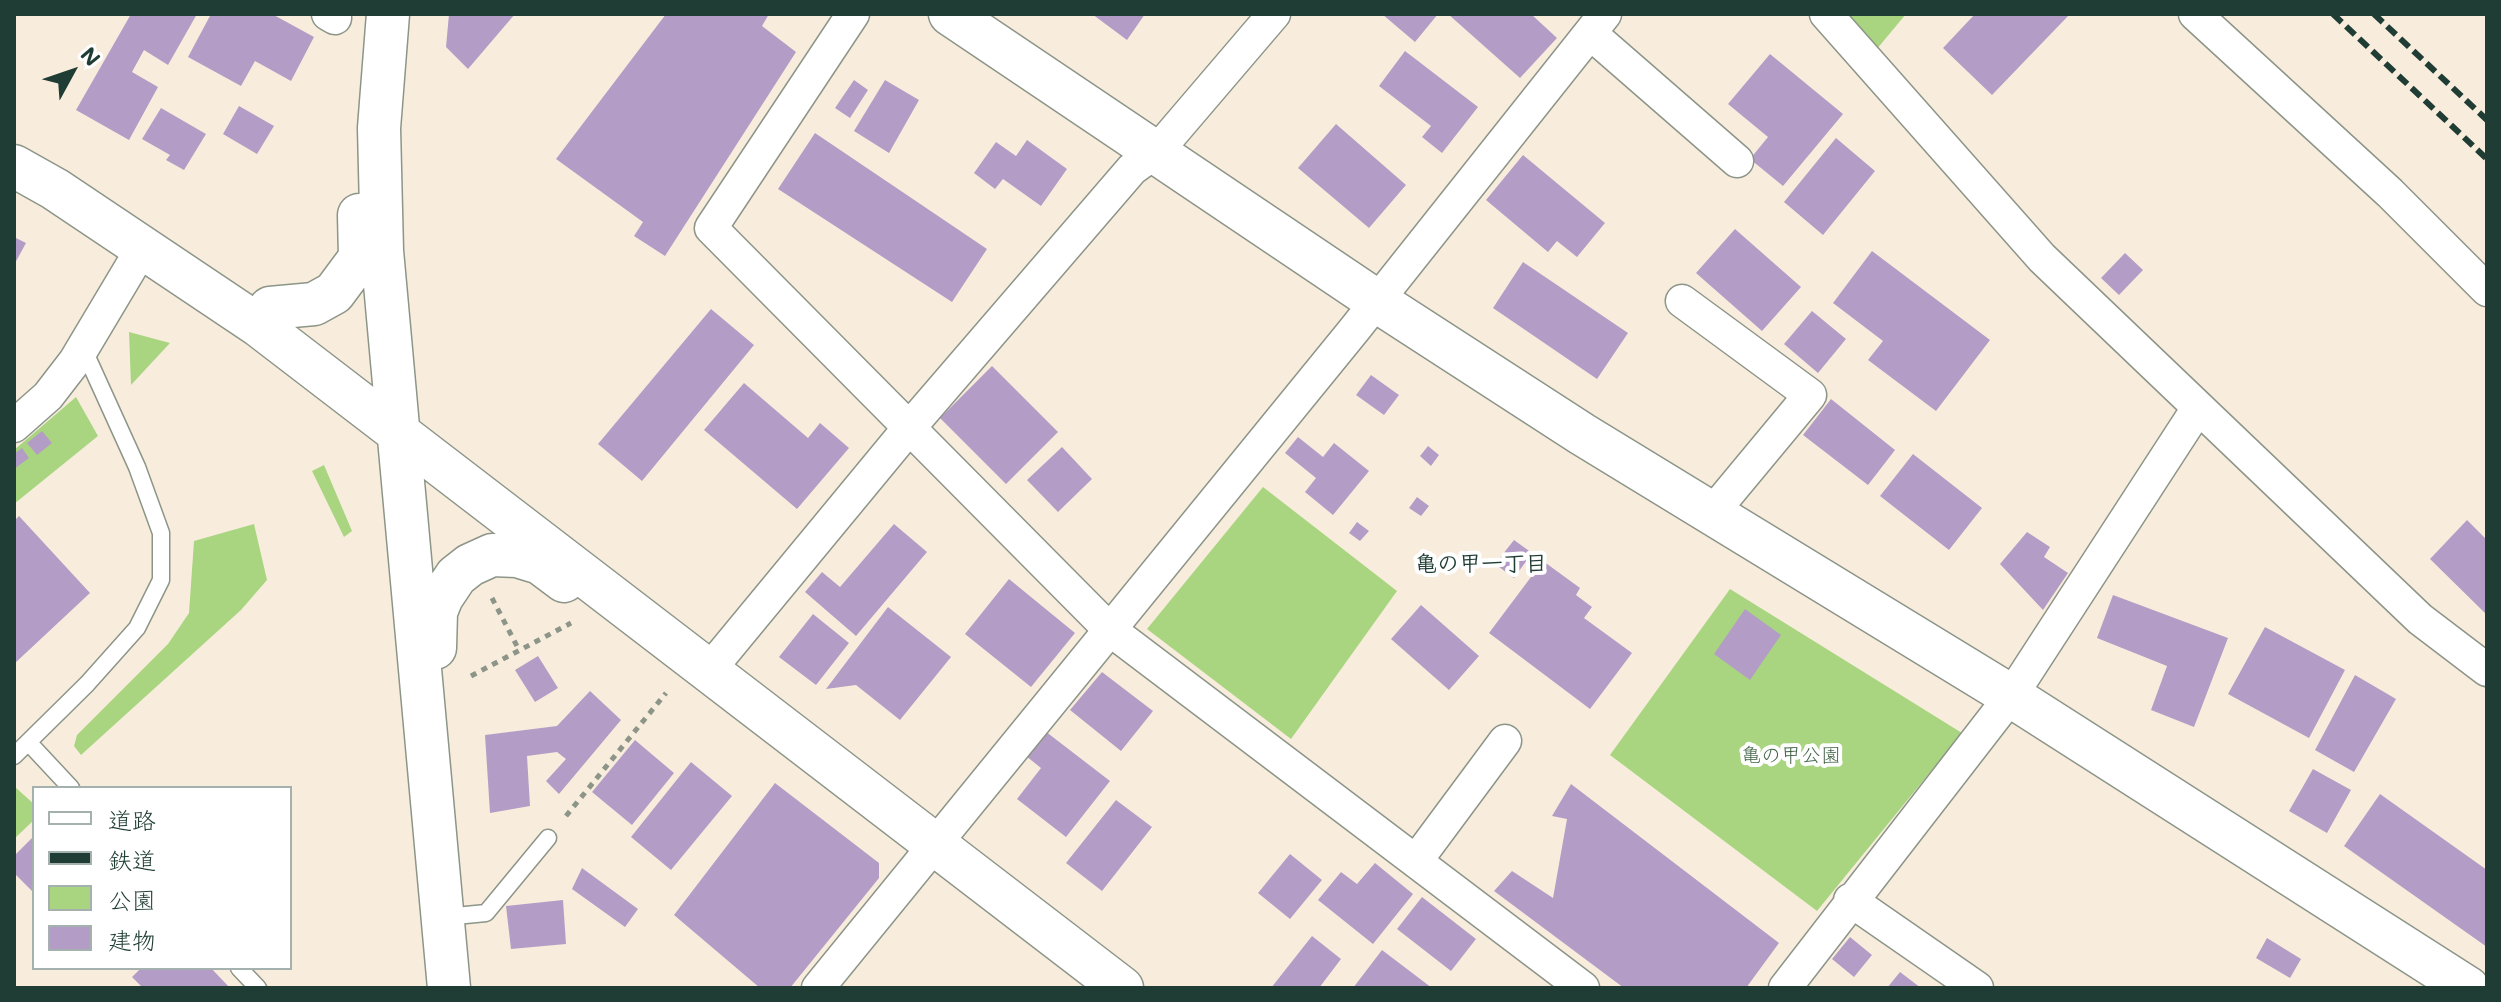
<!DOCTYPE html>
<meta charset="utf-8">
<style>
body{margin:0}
#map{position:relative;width:2501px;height:1002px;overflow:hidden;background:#f8eddd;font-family:Mali,"Klee One",sans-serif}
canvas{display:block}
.frame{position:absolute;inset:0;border:16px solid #1f3d34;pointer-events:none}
.legend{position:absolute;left:32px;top:786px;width:260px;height:184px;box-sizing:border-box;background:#fff;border:2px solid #a5b1ae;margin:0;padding:10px 14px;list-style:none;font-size:24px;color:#1f3d34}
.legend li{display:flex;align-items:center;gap:16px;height:40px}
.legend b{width:40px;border:2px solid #a5b1ae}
.north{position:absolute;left:32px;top:32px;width:80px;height:80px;-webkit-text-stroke:6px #fff;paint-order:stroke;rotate:50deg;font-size:22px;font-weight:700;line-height:32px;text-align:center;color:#1f3d34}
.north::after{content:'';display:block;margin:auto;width:28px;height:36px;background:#1f3d34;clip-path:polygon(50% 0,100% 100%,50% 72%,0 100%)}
</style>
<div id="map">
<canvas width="2501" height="1002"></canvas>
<div class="frame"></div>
<ul class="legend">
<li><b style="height:10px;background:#fff"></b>道路</li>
<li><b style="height:10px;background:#1f3d34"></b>鉄道</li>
<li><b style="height:22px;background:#a9d581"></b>公園</li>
<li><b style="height:22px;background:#b39dc6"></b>建物</li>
</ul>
<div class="north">N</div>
</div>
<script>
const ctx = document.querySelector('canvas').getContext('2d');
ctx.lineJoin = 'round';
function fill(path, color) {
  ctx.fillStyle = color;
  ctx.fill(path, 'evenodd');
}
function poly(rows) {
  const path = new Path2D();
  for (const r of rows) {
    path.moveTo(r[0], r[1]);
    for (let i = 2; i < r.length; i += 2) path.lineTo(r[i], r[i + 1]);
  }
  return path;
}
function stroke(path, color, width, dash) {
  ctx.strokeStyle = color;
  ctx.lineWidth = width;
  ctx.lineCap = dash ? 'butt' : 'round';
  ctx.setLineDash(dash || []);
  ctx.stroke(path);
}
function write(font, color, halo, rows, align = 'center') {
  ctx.font = font + ' Mali,"Klee One",sans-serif';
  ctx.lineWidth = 8;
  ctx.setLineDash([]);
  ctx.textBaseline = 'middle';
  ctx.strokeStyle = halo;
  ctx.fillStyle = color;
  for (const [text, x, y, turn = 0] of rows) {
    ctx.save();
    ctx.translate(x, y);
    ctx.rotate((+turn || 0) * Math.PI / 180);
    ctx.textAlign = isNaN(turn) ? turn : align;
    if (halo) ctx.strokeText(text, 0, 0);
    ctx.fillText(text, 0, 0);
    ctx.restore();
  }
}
fill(poly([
 [1847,14,1906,14,1876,50],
 [129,332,170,343,131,385],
 [76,397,98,436,14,504,14,450],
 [324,465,352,531,344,537,312,471],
 [1263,487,1397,591,1291,739,1147,629],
 [254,524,267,580,241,610,81,755,74,746,77,735,168,644,189,613,194,541],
 [1730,589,1962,733,1817,911,1610,755],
 [15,787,34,804,34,820,14,839]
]), '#a9d581');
fill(poly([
 [131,14,197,14,168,65,144,50,132,72,158,87,129,140,76,110],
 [211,14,272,14,314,37,291,81,255,61,241,86,188,57],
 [449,14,515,14,468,69,446,47],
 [666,14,769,14,762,26,796,52,665,256,634,236,643,222,556,159],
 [1092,14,1145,14,1127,40],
 [1382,14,1438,14,1415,42],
 [1448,14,1531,14,1557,38,1520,78],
 [1975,14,2070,14,1992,95,1943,48],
 [1405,51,1478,107,1442,153,1422,137,1431,126,1379,86],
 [1770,54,1843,114,1783,186,1750,159,1768,137,1728,104],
 [854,80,868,90,850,118,835,108],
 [885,80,919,100,889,153,854,131],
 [239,106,274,126,257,154,223,134],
 [161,108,206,134,184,170,166,160,170,155,142,139],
 [1336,124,1406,185,1369,228,1298,168],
 [815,133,987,249,952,302,778,189],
 [1836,138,1875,171,1823,235,1784,202],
 [1027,140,1067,169,1041,206,1003,179,995,189,974,173,996,142,1016,156],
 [1523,155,1605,223,1577,257,1557,241,1548,252,1486,200],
 [1735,229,1801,287,1762,331,1696,273],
 [14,237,26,243,14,265],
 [1872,251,1990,340,1936,411,1868,360,1883,341,1833,303],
 [2125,253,2143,270,2119,295,2101,278],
 [1523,262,1628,333,1597,379,1493,308],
 [711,309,754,345,642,481,598,444],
 [1812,311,1846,339,1818,373,1784,344],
 [992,366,1058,432,1006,484,940,418],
 [1371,375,1399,395,1384,415,1356,395],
 [744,383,808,438,820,423,849,448,797,509,704,430],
 [1831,399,1895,450,1868,485,1803,435],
 [42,431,52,443,37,455,27,443],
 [1298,437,1323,457,1334,443,1369,471,1333,515,1305,492,1316,478,1285,453],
 [1428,446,1439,455,1431,466,1420,456],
 [1062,447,1092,479,1058,512,1027,480],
 [22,448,29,458,14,469,14,454],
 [1913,454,1982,508,1949,550,1880,496],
 [1417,497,1429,506,1421,516,1409,508],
 [19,516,90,593,14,664,14,521],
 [2467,520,2487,540,2487,615,2430,559],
 [1357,522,1369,531,1360,541,1349,533],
 [894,524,927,552,856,636,805,592,822,572,840,587],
 [2027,532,2050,547,2044,557,2068,573,2043,610,2000,564],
 [1514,540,1532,553,1514,578,1495,564],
 [1543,561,1580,588,1576,595,1592,607,1584,618,1632,653,1590,709,1489,633],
 [1009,579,1075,633,1031,687,965,634],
 [2113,595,2228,638,2194,727,2151,710,2167,666,2097,638],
 [1421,605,1479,656,1449,690,1391,639],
 [888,607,951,657,900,720,856,685,826,689],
 [1745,609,1781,635,1750,680,1714,654],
 [813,614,849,643,816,685,779,657],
 [2265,627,2345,670,2309,738,2228,694],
 [538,656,558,688,535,702,515,670],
 [1102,672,1153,711,1121,751,1070,710],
 [2355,675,2396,699,2354,772,2315,750],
 [590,691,621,720,559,794,546,781,566,759,557,752,527,756,530,806,490,813,485,735,557,726],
 [1045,731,1110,781,1066,837,1017,799,1041,768,1026,756],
 [635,740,674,773,632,825,592,792],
 [691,762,732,796,671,870,631,837],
 [2313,769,2351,790,2327,833,2289,811],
 [775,783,879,863,879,878,790,988,760,988,674,915],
 [1571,784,1779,943,1746,988,1624,988,1494,891,1512,871,1553,898,1567,819,1552,816],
 [2380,794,2487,870,2487,947,2344,846],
 [1116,800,1152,827,1102,891,1066,863],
 [34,836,34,893,14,873,14,856],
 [1290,854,1322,880,1290,919,1258,893],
 [1375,863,1413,894,1373,944,1318,900,1341,872,1357,884],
 [582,868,638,909,625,927,572,889],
 [1422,897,1476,939,1451,971,1397,929],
 [563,900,566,944,511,949,506,906],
 [1312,936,1341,959,1319,988,1271,988],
 [1850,937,1872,955,1854,977,1832,959],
 [2267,938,2301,959,2290,978,2256,958],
 [1382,950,1432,988,1353,988],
 [141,968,211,968,230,988,143,988,132,977],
 [1900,972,1921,988,1887,988]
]), '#b39dc6');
const service = poly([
 [29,743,71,788],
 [14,756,87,684,137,628,161,580,161,533,137,467,83,348],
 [445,917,486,913,548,838],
 [239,968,258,988]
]);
const minor = poly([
 [328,14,335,18],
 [853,14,711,228,1109,629,1583,988],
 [1826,14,2042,258,2420,619,2487,670],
 [2195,14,2390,193,2487,290],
 [1590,33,1737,161],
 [1682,301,1810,395,1712,513],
 [14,426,48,396,75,361,143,247],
 [710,669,909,428,1132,169,1157,151,1274,14],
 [1416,861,1505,741],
 [1850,900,1977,988],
 [818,988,1354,330,1605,14],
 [1785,988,2011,696,2198,408]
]);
const tertiary = poly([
 [388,14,379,128,382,251,449,988],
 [950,14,1375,300,1582,434,2011,696,2468,988],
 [14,166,55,189,258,325,1122,988],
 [270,308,314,304,334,293,360,258,359,215],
 [435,648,436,612,442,597,456,576,470,565,492,555,517,556,540,563,564,581]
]);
stroke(service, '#8c9588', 19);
stroke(minor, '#8c9588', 35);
stroke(tertiary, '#8c9588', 45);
stroke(poly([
 [492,598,519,650],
 [471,676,571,623],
 [566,816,666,693]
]), '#8c9588', 5, [6, 6]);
stroke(service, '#fff', 16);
stroke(minor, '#fff', 32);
stroke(tertiary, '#fff', 42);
stroke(poly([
 [2333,14,2487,159],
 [2374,14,2487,120]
]), '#1f3d34', 6, [12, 6]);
write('20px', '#426347', '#fff', [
 ["亀の甲公園",1791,756]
]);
write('bold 22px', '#1f3d34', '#fff', [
 ["亀の甲一丁目",1481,564]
]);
</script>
